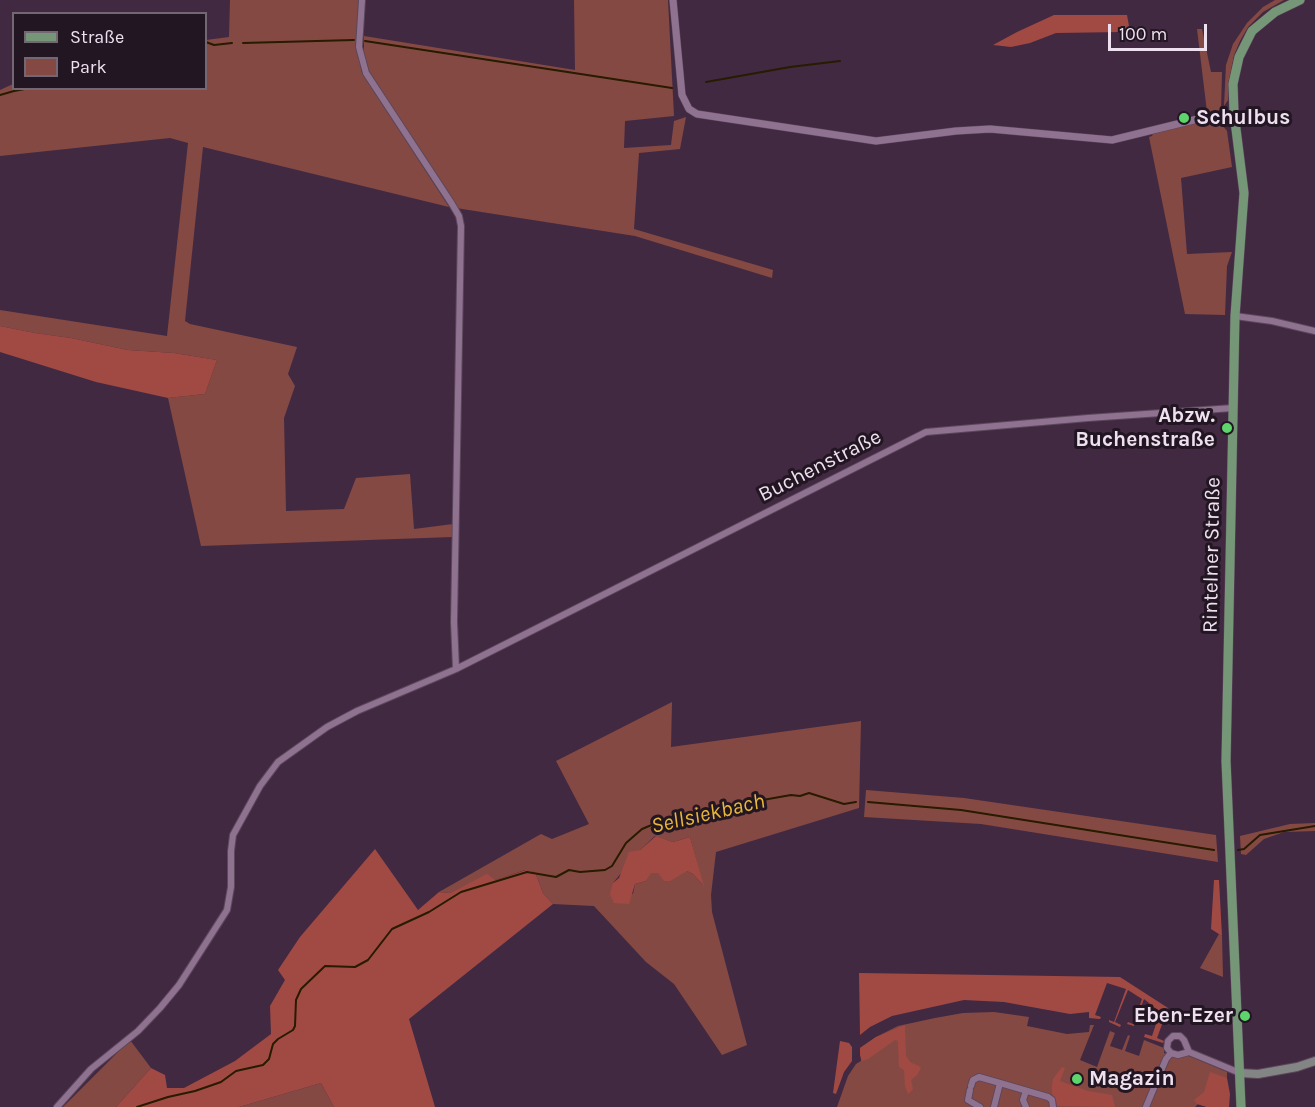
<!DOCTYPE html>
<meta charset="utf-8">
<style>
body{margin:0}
#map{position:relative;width:1315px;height:1107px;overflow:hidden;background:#422942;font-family:Karla,sans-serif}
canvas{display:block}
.legend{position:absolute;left:12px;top:12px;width:195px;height:78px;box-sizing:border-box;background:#221622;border:2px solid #746774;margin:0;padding:8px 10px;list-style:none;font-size:18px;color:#efe0ef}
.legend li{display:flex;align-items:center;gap:12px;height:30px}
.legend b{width:30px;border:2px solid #746774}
.scale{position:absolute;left:1108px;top:24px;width:99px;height:27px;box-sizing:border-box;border:3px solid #efe0ef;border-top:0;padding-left:8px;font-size:18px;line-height:21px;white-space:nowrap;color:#efe0ef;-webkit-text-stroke:4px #221622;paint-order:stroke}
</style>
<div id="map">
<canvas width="1315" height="1107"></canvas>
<ul class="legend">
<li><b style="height:8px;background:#759778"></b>Straße</li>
<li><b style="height:16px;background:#854943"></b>Park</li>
</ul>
<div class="scale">100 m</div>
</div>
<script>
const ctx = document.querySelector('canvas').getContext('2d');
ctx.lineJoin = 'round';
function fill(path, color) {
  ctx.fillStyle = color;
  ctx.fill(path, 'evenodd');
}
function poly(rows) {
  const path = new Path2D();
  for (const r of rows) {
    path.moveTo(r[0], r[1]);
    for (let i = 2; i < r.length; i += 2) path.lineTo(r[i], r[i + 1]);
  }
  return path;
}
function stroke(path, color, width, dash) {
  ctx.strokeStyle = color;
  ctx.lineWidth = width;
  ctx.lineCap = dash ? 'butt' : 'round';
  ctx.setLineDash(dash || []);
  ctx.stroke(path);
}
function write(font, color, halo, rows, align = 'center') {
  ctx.font = font + ' Karla,sans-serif';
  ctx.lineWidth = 6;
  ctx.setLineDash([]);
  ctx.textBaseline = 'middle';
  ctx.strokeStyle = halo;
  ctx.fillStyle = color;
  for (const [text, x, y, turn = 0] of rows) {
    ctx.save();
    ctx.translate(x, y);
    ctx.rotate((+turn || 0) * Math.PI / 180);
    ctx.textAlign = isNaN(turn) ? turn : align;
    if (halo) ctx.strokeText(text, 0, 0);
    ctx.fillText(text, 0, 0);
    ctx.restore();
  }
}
fill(poly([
 [230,0,359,0,358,53,362,73,449,207,203,147,185,321,190,324,297,347,288,374,295,386,284,418,286,511,344,509,356,478,410,474,414,529,453,524,452,537,201,546,168,398,205,394,217,360,174,353,128,350,71,338,35,333,0,326,0,310,167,336,188,143,170,138,0,156,0,90,13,84,14,88,206,88,206,40,229,37],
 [574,0,668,0,674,116,625,121,624,148,671,145,674,121,686,117,680,149,639,153,634,229,773,270,772,278,635,236,456,208,367,68,364,54,364,36,575,70],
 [1275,0,1284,0,1263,12,1248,27,1240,41,1234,55,1228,85,1228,100,1224,106,1226,65,1233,44,1247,23,1263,7],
 [1197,29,1202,29,1211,72,1222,72,1221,110,1217,111,1207,112],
 [1219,121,1227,131,1232,167,1181,178,1187,254,1232,252,1227,266,1225,315,1185,314,1149,137,1152,136,1153,134,1191,122],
 [672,702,671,747,861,721,859,808,716,852,711,895,712,912,747,1045,722,1055,674,984,646,962,594,906,553,904,543,893,535,872,525,870,496,880,487,875,450,893,439,892,541,834,552,839,589,824,556,761],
 [655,836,673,842,690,837,703,885,693,874,687,871,650,873,646,881,635,884,633,894,613,883,640,850],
 [866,790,964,798,1216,835,1218,862,981,824,864,817],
 [1315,823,1315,831,1284,832,1264,839,1246,855,1241,854,1240,836,1290,824],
 [1219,934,1222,936,1223,977,1200,968],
 [994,1012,1029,1017,1027,1026,1067,1034,1089,1032,1090,1025,1094,1025,1080,1060,1097,1067,1110,1031,1115,1033,1110,1046,1122,1050,1128,1035,1130,1036,1125,1051,1139,1056,1144,1040,1164,1048,1164,1053,1176,1056,1187,1055,1227,1072,1227,1078,1207,1107,1198,1104,1195,1107,837,1107,848,1076,856,1064,861,1061,860,1048,876,1037,898,1026,935,1018,963,1013],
 [130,1040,151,1068,116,1107,63,1107],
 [321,1083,334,1107,239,1107]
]), '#854943');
fill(poly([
 [1054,15,1127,15,1129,26,1122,32,1056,33,1030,43,1011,47,993,45,1017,32],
 [0,326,35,333,71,338,128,350,174,353,217,360,205,394,168,398,96,382,0,352],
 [656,836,673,842,690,837,704,886,693,874,687,871,670,881,664,881,658,873,651,873,646,881,635,884,629,904,614,903,610,894,613,883,619,878,629,852,640,850],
 [375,849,418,910,439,892,450,893,487,874,496,880,526,870,535,872,543,893,553,904,409,1019,435,1107,334,1107,321,1083,239,1107,116,1107,151,1068,165,1075,167,1088,184,1088,235,1061,271,1034,270,1006,285,980,278,970,300,937],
 [1214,880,1219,880,1222,936,1211,929],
 [859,973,1120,977,1168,1008,1157,1038,1164,1041,1163,1043,1144,1037,1145,1034,1152,1036,1160,1012,1144,999,1134,1026,1127,1024,1128,1022,1133,1024,1142,999,1128,990,1115,1022,1121,1025,1120,1027,1109,1022,1109,1020,1114,1022,1126,989,1107,983,1095,1015,1101,1017,1100,1019,1089,1018,1089,1012,1070,1014,1004,1002,964,1000,892,1016,870,1027,860,1035],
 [905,1025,906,1056,910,1062,921,1067,918,1074,911,1080,913,1089,908,1094,905,1086,904,1070,899,1067,898,1041,895,1040,868,1059,862,1061,860,1055,860,1048,876,1037],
 [840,1041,849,1043,852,1047,852,1061,844,1072,836,1094,833,1093],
 [1062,1067,1065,1068,1060,1081,1088,1091,1112,1095,1115,1107,1057,1106,1052,1093,1052,1086,1053,1079],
 [1210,1072,1227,1078,1230,1094,1229,1107,1207,1107,1197,1104,1194,1100,1204,1092]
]), '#a14a44');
stroke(poly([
 [365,41,672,88],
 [206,42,214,45,232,43],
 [243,43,354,40],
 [706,82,790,67,840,61],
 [0,95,14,91,30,88],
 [868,802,961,810,1214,850],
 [1238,850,1244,849,1260,835,1315,826],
 [137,1107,168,1097,195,1091,221,1082,236,1071,263,1065,269,1059,273,1044,278,1039,293,1030,295,1026,296,1000,301,989,325,966,355,967,368,960,392,929,429,912,461,892,527,872,556,877,569,870,580,872,605,870,612,866,626,843,642,829,654,824,740,804,791,795,800,796,809,793,844,804,856,802]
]), '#271b00', 2);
const minor = poly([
 [362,0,359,47,366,73,452,204,459,216,461,226,454,622,456,669],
 [1235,316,1272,321,1315,331],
 [1189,1052,1184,1040,1180,1036,1173,1036,1168,1041,1167,1048,1171,1053,1178,1055,1189,1052,1240,1073],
 [971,1086,973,1080,979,1077,1000,1083],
 [970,1090,968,1100,980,1107],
 [1026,1091,1023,1100,1026,1107],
 [57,1107,91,1069,138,1031,160,1008,179,985,227,910,231,887,231,851,233,835,260,786,278,762,327,727,357,711,456,669,926,432,1088,418,1233,408],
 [994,1107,1000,1083,1048,1097,1052,1100,1053,1107],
 [1146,1107,1166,1059,1171,1053]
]);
const tertiary = poly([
 [673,0,682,95,689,109,697,114,876,141,956,131,990,129,1112,140,1202,118,1234,113]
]);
const secondary = poly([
 [1240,1073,1258,1074,1297,1067,1315,1061]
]);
const primary = poly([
 [1241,1107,1226,761,1235,316,1244,193,1234,113,1233,84,1239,57,1252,31,1275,12,1300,0]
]);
stroke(minor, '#5c475c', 8);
stroke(tertiary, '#5c475c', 8);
stroke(secondary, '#5c475c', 10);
stroke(primary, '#5c475c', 10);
stroke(minor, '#8f728f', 6);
stroke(tertiary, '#8f728f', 7);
stroke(secondary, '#828584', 8);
stroke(primary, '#759778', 9);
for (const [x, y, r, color] of [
 [1184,118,6,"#5ed56c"],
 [1227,428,6,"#5ed56c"],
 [1245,1016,6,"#5ed56c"],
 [1077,1079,6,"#5ed56c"]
]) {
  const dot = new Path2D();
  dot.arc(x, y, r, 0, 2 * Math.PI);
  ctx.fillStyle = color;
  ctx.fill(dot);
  stroke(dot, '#221622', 2);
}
write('bold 21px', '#efe0ef', '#221622', [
 ["Schulbus",1196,118],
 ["Abzw.",1215,416,"right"],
 ["Buchenstraße",1215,440,"right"],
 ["Eben-Ezer",1233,1016,"right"],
 ["Magazin",1089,1079]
], 'left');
write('21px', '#efe0ef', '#221622', [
 ["Buchenstraße",820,466,-27],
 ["Rintelner Straße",1212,555,-89]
]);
write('italic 22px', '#e9b739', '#221622', [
 ["Sellsiekbach",708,814,-13]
]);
</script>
